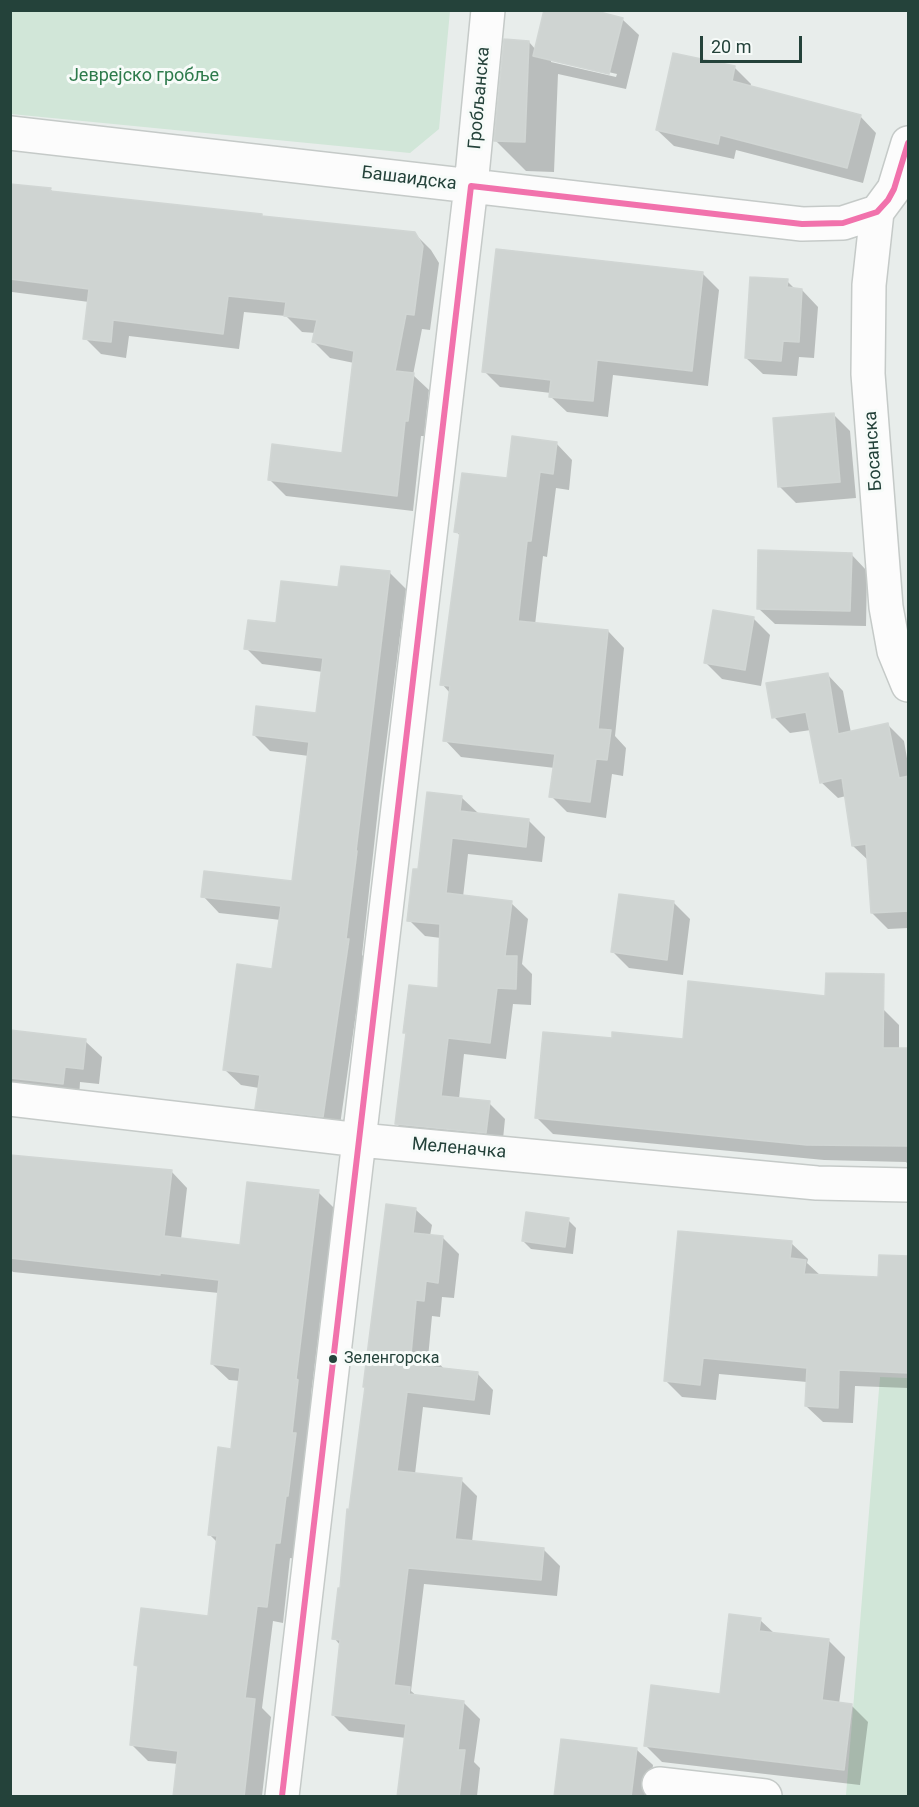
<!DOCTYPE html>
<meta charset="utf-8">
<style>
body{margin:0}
#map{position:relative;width:919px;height:1807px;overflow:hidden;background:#e8edeb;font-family:Roboto,sans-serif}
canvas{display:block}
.frame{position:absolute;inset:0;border:12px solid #24423a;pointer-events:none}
.scale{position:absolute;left:700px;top:36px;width:102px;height:27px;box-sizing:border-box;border:3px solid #24423a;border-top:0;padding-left:8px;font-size:18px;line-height:21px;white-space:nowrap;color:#24423a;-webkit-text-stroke:4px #f7fbf9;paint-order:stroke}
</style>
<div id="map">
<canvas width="919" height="1807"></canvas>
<div class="frame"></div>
<div class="scale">20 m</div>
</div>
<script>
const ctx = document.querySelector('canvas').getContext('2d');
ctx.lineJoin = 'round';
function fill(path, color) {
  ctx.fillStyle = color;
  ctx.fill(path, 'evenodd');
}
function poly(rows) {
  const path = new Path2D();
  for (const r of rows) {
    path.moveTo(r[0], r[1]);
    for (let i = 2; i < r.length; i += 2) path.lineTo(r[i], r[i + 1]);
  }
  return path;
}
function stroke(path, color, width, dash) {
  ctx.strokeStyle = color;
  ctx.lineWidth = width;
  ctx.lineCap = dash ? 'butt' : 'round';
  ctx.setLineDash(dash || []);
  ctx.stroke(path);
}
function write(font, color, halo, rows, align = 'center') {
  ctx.font = font + ' Roboto,sans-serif';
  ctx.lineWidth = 6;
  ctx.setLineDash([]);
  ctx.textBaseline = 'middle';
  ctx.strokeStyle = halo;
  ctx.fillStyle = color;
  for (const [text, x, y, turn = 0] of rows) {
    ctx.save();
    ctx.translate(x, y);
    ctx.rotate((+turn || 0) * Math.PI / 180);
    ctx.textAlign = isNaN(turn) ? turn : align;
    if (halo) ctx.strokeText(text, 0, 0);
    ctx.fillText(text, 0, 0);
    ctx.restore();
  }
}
fill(poly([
 [11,10,450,11,439,129,410,153,11,114],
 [880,1377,908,1378,908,1796,846,1795]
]), '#d1e6d8');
fill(poly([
 [622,19,639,35,626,89,558,74,554,172,526,171,496,141,529,42,536,50],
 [551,59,617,74,616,77,551,62],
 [674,55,735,68,751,84,750,87,860,116,876,133,863,183,736,150,734,159,674,146,657,130],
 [10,185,50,189,54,193,264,218,414,233,431,250,439,263,430,330,422,329,413,375,429,390,424,436,421,436,413,511,286,496,270,480,344,455,354,363,330,358,314,342,316,333,302,332,286,316,244,312,239,349,129,336,126,358,101,354,85,338,89,302,12,292,10,305],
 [702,273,719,290,708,386,613,375,608,417,567,412,550,396,551,393,500,387,484,371],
 [787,281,796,290,802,290,818,307,814,358,799,357,797,376,763,374,746,358],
 [834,415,850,431,856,498,796,503,779,486],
 [556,443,572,460,569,490,556,488,547,557,543,556,535,625,608,631,624,648,615,736,626,748,623,776,612,774,606,818,567,812,551,796,555,768,461,757,445,740,450,693,442,684,461,537,456,531,508,479],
 [851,554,867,571,866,626,775,624,758,608],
 [390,573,406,589,380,791,362,955,364,957,339,1132,273,1125,256,1108,259,1088,241,1085,224,1069,273,971,281,920,219,913,203,896,294,883,309,756,270,751,254,735,317,715,323,672,262,664,246,648,277,625,340,589],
 [754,619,770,635,761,686,722,679,706,663],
 [827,674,843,691,851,733,888,725,904,741,908,764,908,928,888,929,872,913,869,861,853,846,846,796,838,798,821,782,811,730,790,733,774,717],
 [461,797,478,813,529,821,545,837,542,862,468,854,463,897,511,903,528,919,522,964,532,974,531,1005,513,1004,506,1059,464,1054,459,1099,489,1103,505,1119,502,1149,413,1140,397,1124,407,1035,405,1032,439,990,441,938,425,936,409,920,420,871],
 [620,896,674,903,690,919,683,975,629,968,613,952],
 [883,1009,899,1025,899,1050,908,1050,908,1164,906,1162,824,1160,553,1134,537,1118,613,1039,684,1041],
 [10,1032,85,1041,102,1057,99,1084,80,1082,79,1099,10,1087],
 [10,1156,171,1171,187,1188,181,1239,241,1246,318,1192,334,1208,311,1395,314,1397,296,1559,290,1558,283,1623,273,1621,262,1708,271,1717,262,1796,174,1796,178,1764,148,1761,132,1745,140,1668,135,1664,209,1617,218,1543,209,1534,232,1450,240,1381,229,1380,212,1364,219,1293,13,1272,10,1269],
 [415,1209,432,1225,430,1236,443,1238,459,1254,454,1298,442,1297,440,1317,432,1316,428,1358,434,1358,445,1370,477,1373,493,1390,490,1415,423,1407,415,1474,461,1480,477,1496,472,1542,544,1550,560,1566,557,1596,424,1584,411,1691,418,1697,463,1702,480,1719,474,1762,480,1768,477,1796,399,1796,406,1738,349,1731,333,1715,341,1646,334,1638,342,1590,350,1511],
 [568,1220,576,1228,573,1254,531,1249,523,1241],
 [791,1243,808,1259,807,1263,821,1276,880,1279,908,1257,908,1388,855,1386,853,1423,823,1422,806,1406,807,1382,719,1374,716,1400,682,1397,666,1381],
 [760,1620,775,1634,828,1640,845,1657,839,1704,851,1705,868,1722,860,1785,662,1762,646,1746,721,1695],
 [636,1749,653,1765,649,1796,555,1796]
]), '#0003');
const building = poly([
 [544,10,592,10,623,18,609,74,533,56,544,10],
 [504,39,529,41,525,142,494,141,504,39],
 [673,53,735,66,732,81,861,115,847,168,720,135,718,144,656,130,673,53],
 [10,184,51,188,50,191,262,214,262,216,415,232,423,246,414,315,406,314,395,371,414,373,408,421,405,421,397,496,268,480,272,444,342,453,354,351,312,342,317,320,284,316,286,302,228,296,223,334,113,320,111,342,83,339,89,289,10,279,10,184],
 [496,249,703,272,692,371,597,360,593,401,549,397,551,380,482,372,496,249],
 [750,277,788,279,787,287,802,289,799,342,783,341,781,361,745,358,750,277],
 [834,413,840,482,778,487,773,418,834,413],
 [512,436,557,442,553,474,540,472,531,541,527,541,518,621,608,630,598,729,611,730,607,760,596,759,590,802,549,797,555,754,443,741,450,686,440,685,460,533,454,532,462,473,507,478,512,436],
 [758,550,852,553,850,611,757,609,758,550],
 [341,566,390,571,356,851,357,851,346,939,349,939,323,1117,255,1109,260,1075,223,1070,237,964,272,969,281,906,201,897,204,871,292,881,309,742,253,735,256,706,316,713,323,658,244,649,248,620,276,623,281,581,338,587,341,566],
 [713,610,754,617,745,670,704,663,713,610],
 [828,673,838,734,888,723,899,778,909,776,909,911,871,913,866,844,852,846,842,778,820,783,806,712,772,718,766,683,828,673],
 [427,792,462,796,460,811,529,819,526,847,452,838,446,893,512,901,505,956,517,956,516,989,497,988,490,1043,448,1038,441,1096,490,1101,486,1133,395,1124,406,1033,403,1033,409,985,438,988,440,924,407,921,413,869,418,869,427,792],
 [619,894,674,901,667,960,611,952,619,894],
 [826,973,884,974,883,1048,909,1048,909,1146,807,1145,535,1118,543,1032,612,1038,612,1032,683,1039,688,981,825,996,826,973],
 [10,1030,86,1039,83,1069,65,1067,63,1084,10,1078,10,1030],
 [10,1155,172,1170,164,1236,240,1245,247,1182,319,1190,296,1379,298,1380,292,1433,296,1433,288,1496,286,1496,280,1543,275,1543,267,1607,257,1606,245,1698,255,1699,244,1797,173,1797,178,1751,130,1745,138,1666,134,1665,141,1608,208,1616,217,1536,208,1535,218,1447,231,1449,240,1368,211,1364,219,1280,160,1273,160,1275,10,1258,10,1155],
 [386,1204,416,1208,413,1233,443,1236,438,1283,426,1281,424,1301,416,1300,411,1354,434,1357,433,1367,478,1372,474,1400,407,1392,397,1471,462,1478,455,1539,544,1548,541,1580,408,1568,394,1685,410,1687,409,1694,464,1701,458,1750,465,1750,459,1797,397,1797,406,1724,332,1715,340,1640,332,1639,338,1588,340,1588,347,1509,349,1510,365,1387,363,1387,386,1204],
 [526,1212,569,1218,565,1247,522,1241,526,1212],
 [678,1231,792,1241,790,1258,806,1260,804,1274,878,1277,879,1255,909,1256,909,1373,839,1370,838,1408,805,1406,807,1368,703,1358,700,1385,664,1381,678,1231],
 [729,1614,761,1618,759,1631,829,1639,822,1700,852,1704,844,1770,644,1746,651,1685,720,1694,729,1614],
 [561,1739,637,1748,631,1797,554,1797,561,1739]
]);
fill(building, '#cfd4d2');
stroke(building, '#d1d6d4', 1.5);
const minor = poly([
 [10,133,802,224,843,223,877,212],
 [877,212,869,285,868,374,886,607,894,651,908,685],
 [877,212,894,189,908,143],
 [10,1099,360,1140,817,1183,908,1185],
 [659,1784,765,1796],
 [282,1796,471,186,488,10]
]);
stroke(minor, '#c5cac8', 36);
stroke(minor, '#fcfcfc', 33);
stroke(poly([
 [282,1796,471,186,802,224,843,223,877,212,888,200,894,189,908,143]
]), '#f172ac', 6);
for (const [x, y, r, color] of [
 [333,1359,5,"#24423a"]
]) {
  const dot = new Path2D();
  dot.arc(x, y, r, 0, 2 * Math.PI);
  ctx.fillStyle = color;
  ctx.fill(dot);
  stroke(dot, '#f7fbf9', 2);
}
write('16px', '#24423a', '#f7fbf9', [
 ["Зеленгорска",344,1359]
], 'left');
write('18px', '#2d7a4b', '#f7fbf9', [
 ["Јеврејско гробље",144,76]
]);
write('18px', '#24423a', '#f7fbf9', [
 ["Гробљанска",480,98,-85],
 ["Башаидска",409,179,7],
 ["Босанска",874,451,-94],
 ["Меленачка",459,1149,5]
]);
</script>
